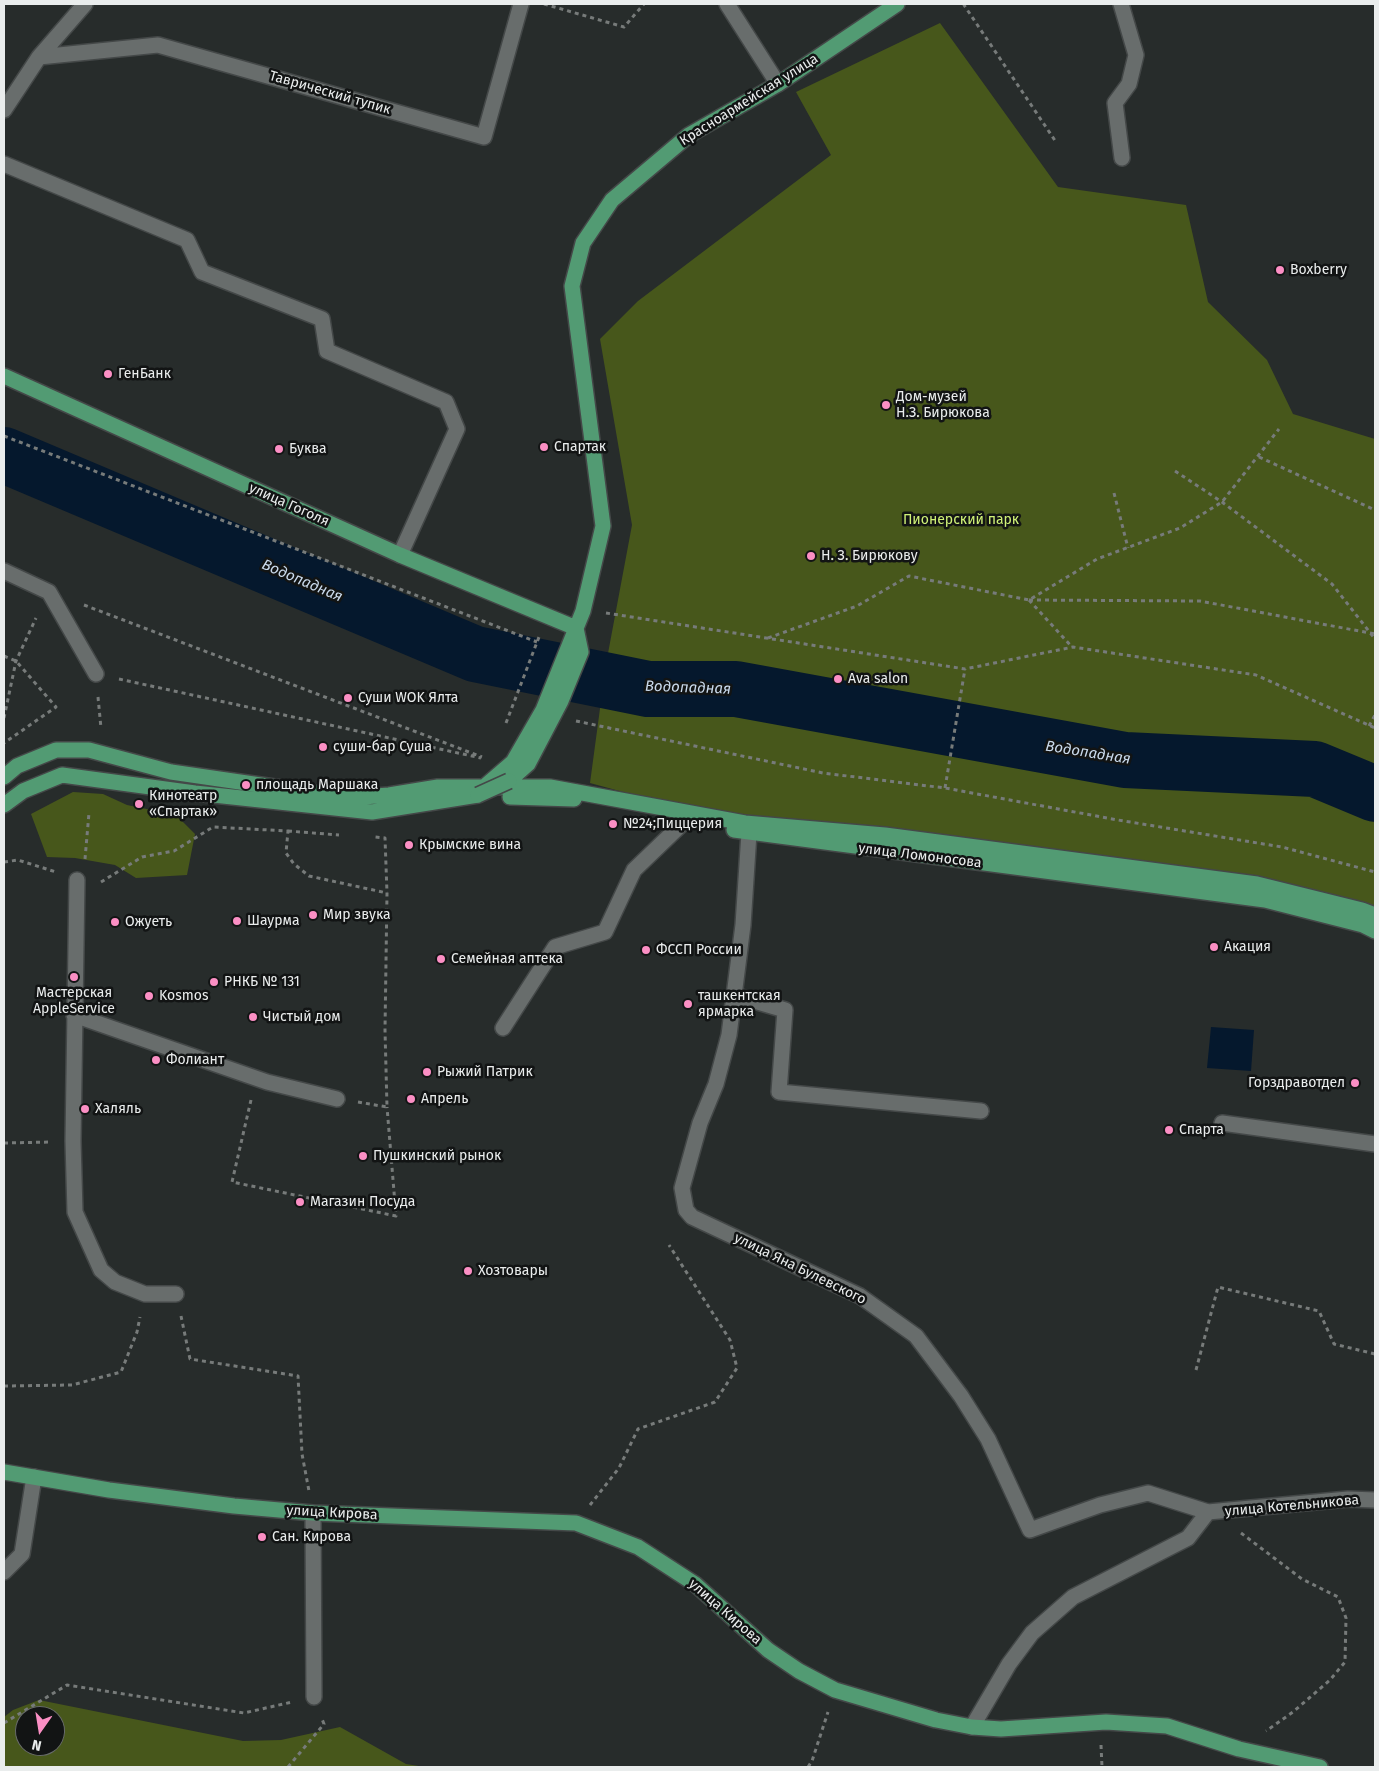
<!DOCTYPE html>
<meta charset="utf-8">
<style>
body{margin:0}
#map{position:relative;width:1379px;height:1771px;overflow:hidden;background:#272c2b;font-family:"Fira Sans",sans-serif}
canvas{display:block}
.frame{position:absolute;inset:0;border:5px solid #eaeded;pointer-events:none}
.north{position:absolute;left:15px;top:1706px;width:50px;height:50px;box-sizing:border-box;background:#121414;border:1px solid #686b6b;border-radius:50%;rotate:193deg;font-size:14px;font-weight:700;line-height:20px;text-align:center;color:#eaeded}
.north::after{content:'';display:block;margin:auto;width:18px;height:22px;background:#fb8fc4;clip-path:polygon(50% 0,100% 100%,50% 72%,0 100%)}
</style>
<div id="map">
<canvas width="1379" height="1771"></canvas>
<div class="frame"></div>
<div class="north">N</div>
</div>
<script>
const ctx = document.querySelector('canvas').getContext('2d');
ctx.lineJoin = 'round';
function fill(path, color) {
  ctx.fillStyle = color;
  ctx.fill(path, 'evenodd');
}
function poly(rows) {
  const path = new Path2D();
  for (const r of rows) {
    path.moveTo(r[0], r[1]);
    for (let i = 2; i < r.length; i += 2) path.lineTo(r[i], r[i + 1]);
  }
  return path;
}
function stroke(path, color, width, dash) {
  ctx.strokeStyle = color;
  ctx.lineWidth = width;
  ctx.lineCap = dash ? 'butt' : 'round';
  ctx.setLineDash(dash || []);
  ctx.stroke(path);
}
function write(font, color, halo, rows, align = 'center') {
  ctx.font = font + ' "Fira Sans",sans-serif';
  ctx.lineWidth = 5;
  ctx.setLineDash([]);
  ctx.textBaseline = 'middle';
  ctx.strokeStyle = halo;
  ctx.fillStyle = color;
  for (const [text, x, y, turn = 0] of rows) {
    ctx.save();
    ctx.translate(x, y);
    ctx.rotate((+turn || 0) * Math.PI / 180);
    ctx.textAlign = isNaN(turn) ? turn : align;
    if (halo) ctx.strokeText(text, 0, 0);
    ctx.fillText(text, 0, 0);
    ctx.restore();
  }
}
fill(poly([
 [940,23,1058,187,1186,205,1208,302,1267,360,1293,414,1375,439,1375,933,1265,900,697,812,590,783,606,664,632,525,600,339,638,301,831,155,796,92],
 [73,792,103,794,127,805,176,815,195,834,187,875,136,878,115,865,75,858,47,857,31,814],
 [39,1700,243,1741,281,1740,340,1727,406,1764,425,1767,4,1767,4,1717,13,1710],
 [25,1716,55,1716,55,1746,25,1746]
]), '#47571b');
fill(poly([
 [1211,1027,1254,1030,1251,1071,1207,1068]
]), '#05182d');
stroke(poly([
 [4,455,475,654,648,689,736,689,1125,760,1315,769,1375,794]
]), '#05182d', 56);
const minor = poly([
 [727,4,778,84],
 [1121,4,1136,55,1129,84,1115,103,1122,158],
 [39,57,158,45,484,137,521,4],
 [4,110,39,57,85,4],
 [4,164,187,240,202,272,322,319,327,351,446,402,457,429,400,555],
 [4,571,49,592,96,674],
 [749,833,743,925,729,1035,716,1084,700,1123,682,1188,686,1210,692,1217,860,1296,916,1336,961,1396,988,1439,1030,1530,1100,1505,1148,1493,1208,1512,1188,1538,1073,1597,1032,1633,1009,1664,972,1727],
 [77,880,73,1141,75,1212,101,1270,115,1282,145,1294,176,1294],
 [734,995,785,1010,779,1092,981,1111],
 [74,1015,267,1082,337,1099],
 [503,1028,555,947,605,932,634,870,686,820],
 [1222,1123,1375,1144],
 [1208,1512,1348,1499,1375,1500],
 [313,1513,314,1697],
 [4,1572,22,1554,34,1477]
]);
const major = poly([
 [4,376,400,555,576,628,581,652,561,701,528,764,509,781],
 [4,777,17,766,56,750,89,750,171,772,350,798,389,795,438,787,550,787,745,823,885,835,1257,884,1362,910,1375,915],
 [484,787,513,762,543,710,583,611,603,526,572,286,583,243,612,200,689,135,778,84,897,4],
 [510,797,574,799],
 [4,805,23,791,62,775,195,793,372,812,478,795],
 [734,830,1265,900,1363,925,1375,931],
 [4,1472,109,1490,234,1506,313,1513,576,1523,638,1547,695,1584,768,1650,799,1671,835,1690,936,1720,972,1727,1001,1729,1106,1722,1167,1726,1239,1749,1320,1767]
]);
stroke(minor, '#444848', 18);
stroke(major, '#444848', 18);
stroke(poly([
 [544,4,624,27,644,4],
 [965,4,964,5,1056,142],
 [4,436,537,642],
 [1259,457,1375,510],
 [1175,471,1222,502,1332,584,1375,639],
 [1114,493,1128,548],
 [1029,600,1200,601,1375,634],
 [1029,600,1072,647],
 [84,605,482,757],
 [606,613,965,669,1073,647,1256,675,1375,728],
 [768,638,857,606,909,576,1029,600,1097,559,1180,528,1222,502,1279,429],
 [4,656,16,661,56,707,4,743],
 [119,679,481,758],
 [98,697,101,728],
 [4,718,16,661,36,618],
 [576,721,823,773,945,788,1118,820,1282,847,1375,872],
 [506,723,539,637],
 [1369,726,1375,715],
 [945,788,965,669],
 [288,831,339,835],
 [85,859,89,813],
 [4,862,18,860,56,872],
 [101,882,142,857,174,851,213,827,288,831,286,853,294,864,309,876,387,893],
 [251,1100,232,1182,396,1216,387,1107],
 [358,1102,387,1107,385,1030,387,893,385,838,375,837],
 [4,1143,50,1142],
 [181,1316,190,1359,298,1376,302,1454,309,1491],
 [1196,1370,1218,1287,1319,1311,1334,1344,1375,1354],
 [4,1386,72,1385,121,1372,137,1332,140,1317],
 [590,1505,619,1468,638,1429,715,1402,737,1368,730,1340,669,1245],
 [1241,1533,1302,1579,1338,1597,1346,1618,1345,1662,1330,1680,1293,1712,1266,1731],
 [4,1723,67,1685,244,1713,292,1702],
 [1101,1745,1102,1767],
 [288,1767,324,1724,322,1719],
 [808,1767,812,1761,828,1712]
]), '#777b7a', 3, [4, 4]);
stroke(minor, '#686d6c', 15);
stroke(major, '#529b73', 15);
const majorBridge = poly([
 [478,795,509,781]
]);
stroke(majorBridge, '#444848', 18, []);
stroke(majorBridge, '#529b73', 15);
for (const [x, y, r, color] of [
 [1280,270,5,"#fb8fc4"],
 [108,374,5,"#fb8fc4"],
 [886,405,5,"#fb8fc4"],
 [544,447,5,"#fb8fc4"],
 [279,449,5,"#fb8fc4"],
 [811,556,5,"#fb8fc4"],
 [838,679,5,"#fb8fc4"],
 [348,698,5,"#fb8fc4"],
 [323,747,5,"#fb8fc4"],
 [246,785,5,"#fb8fc4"],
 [139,804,5,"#fb8fc4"],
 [613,824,5,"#fb8fc4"],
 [409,845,5,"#fb8fc4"],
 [313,915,5,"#fb8fc4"],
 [237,921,5,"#fb8fc4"],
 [115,922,5,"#fb8fc4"],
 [1214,947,5,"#fb8fc4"],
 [646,950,5,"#fb8fc4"],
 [441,959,5,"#fb8fc4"],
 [74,977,5,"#fb8fc4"],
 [214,982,5,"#fb8fc4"],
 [149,996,5,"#fb8fc4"],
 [688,1004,5,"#fb8fc4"],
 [253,1017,5,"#fb8fc4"],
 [156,1060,5,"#fb8fc4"],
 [427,1072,5,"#fb8fc4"],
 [1355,1083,5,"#fb8fc4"],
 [411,1099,5,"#fb8fc4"],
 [85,1109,5,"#fb8fc4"],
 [1169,1130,5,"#fb8fc4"],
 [363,1156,5,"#fb8fc4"],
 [300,1202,5,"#fb8fc4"],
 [468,1271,5,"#fb8fc4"],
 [262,1537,5,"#fb8fc4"]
]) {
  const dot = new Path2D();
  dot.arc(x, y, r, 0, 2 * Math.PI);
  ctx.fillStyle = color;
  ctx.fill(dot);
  stroke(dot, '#121414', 2);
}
write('14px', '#eaeded', '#121414', [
 ["Таврический тупик",330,93,16],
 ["Красноармейская улица",749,100,-32],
 ["улица Гоголя",289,505,24],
 ["улица Ломоносова",920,856,7],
 ["улица Яна Булевского",800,1269,26],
 ["улица Котельникова",1292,1506,-5],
 ["улица Кирова",332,1513,3],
 ["улица Кирова",725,1612,41]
]);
write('14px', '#eaeded', '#121414', [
 ["Boxberry",1290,270],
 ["ГенБанк",118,374],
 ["Дом-музей",896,397],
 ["Н.З. Бирюкова",896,413],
 ["Спартак",554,447],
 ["Буква",289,449],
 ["Н. З. Бирюкову",821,556],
 ["Ava salon",848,679],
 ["Суши WOK Ялта",358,698],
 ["суши-бар Суша",333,747],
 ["площадь Маршака",256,785],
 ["Кинотеатр",149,796],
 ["«Спартак»",149,812],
 ["№24;Пиццерия",623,824],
 ["Крымские вина",419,845],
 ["Мир звука",323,915],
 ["Шаурма",247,921],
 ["Ожуеть",125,922],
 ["Акация",1224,947],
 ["ФССП России",656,950],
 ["Семейная аптека",451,959],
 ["РНКБ № 131",224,982],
 ["Мастерская",74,993,"center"],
 ["AppleService",74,1009,"center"],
 ["Kosmos",159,996],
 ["ташкентская",698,996],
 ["ярмарка",698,1012],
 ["Чистый дом",263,1017],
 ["Фолиант",166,1060],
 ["Рыжий Патрик",437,1072],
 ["Горздравотдел",1345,1083,"right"],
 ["Апрель",421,1099],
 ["Халяль",95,1109],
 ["Спарта",1179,1130],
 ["Пушкинский рынок",373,1156],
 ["Магазин Посуда",310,1202],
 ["Хозтовары",478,1271],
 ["Сан. Кирова",272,1537]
], 'left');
write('14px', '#d0f278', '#121414', [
 ["Пионерский парк",961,520]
]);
write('italic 15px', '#cadaec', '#121414', [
 ["Водопадная",302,581,23],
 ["Водопадная",688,688,2],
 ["Водопадная",1088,753,9]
]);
</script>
